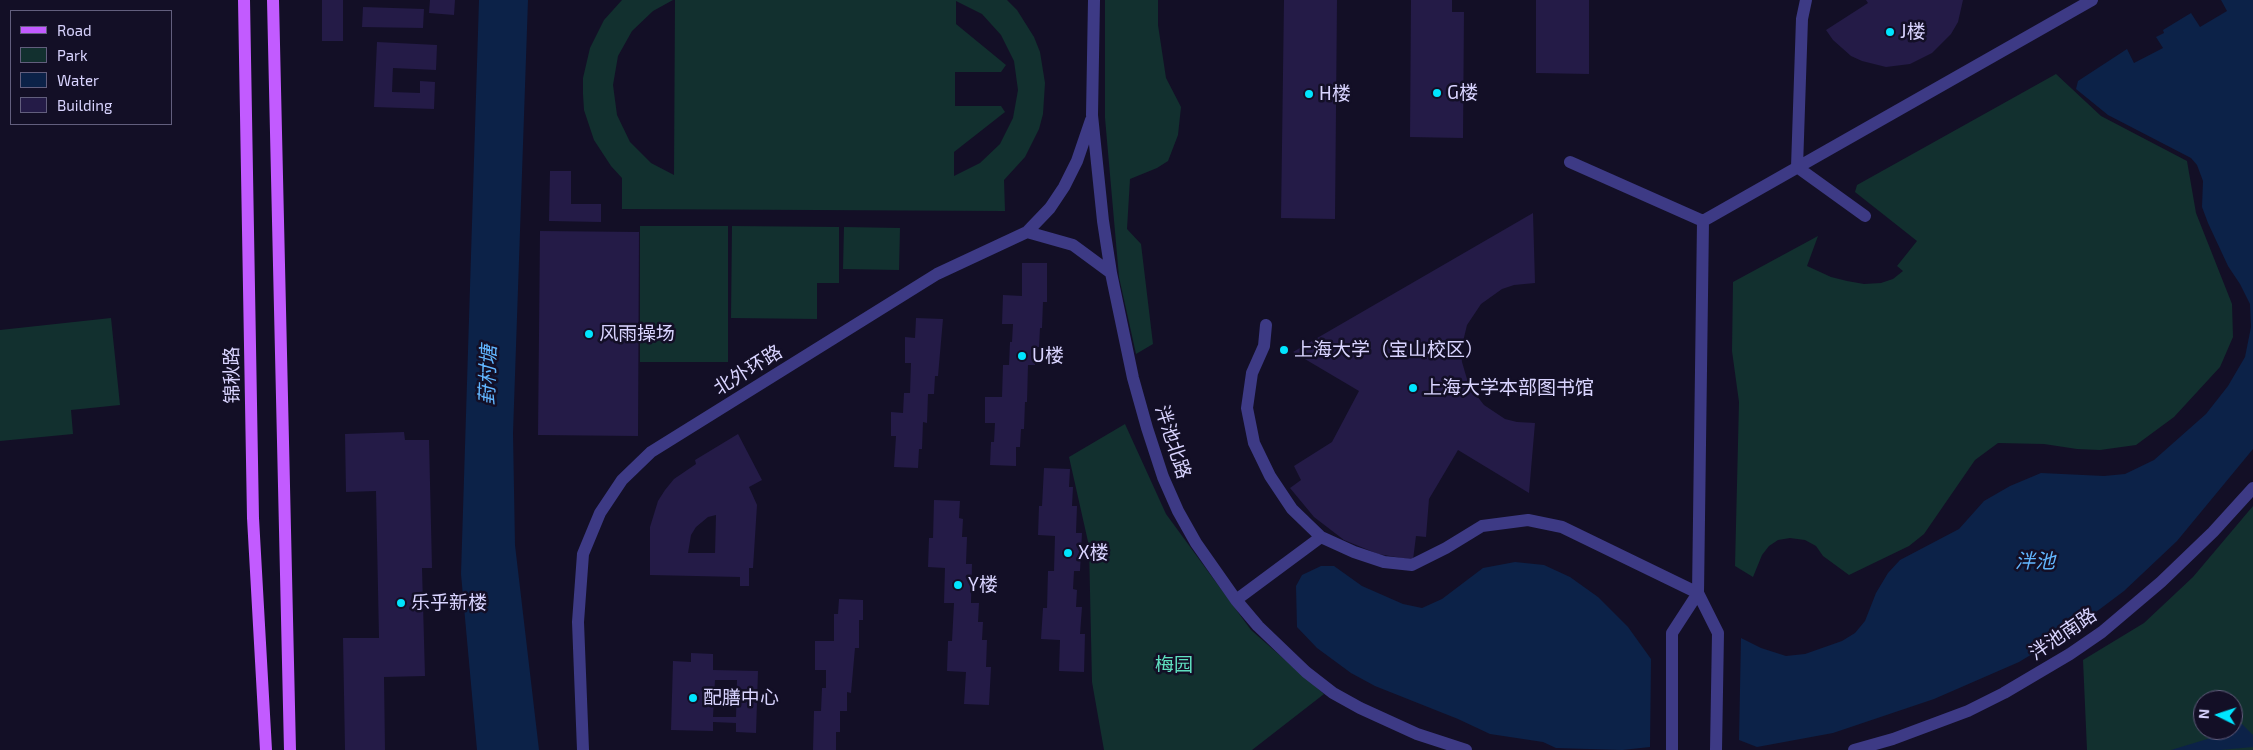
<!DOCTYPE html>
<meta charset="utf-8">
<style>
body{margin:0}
#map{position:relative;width:2253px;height:750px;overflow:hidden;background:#130f26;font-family:"Exo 2",sans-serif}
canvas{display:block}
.legend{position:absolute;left:10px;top:10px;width:162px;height:115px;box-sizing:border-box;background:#130f26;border:1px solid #625e7d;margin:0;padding:6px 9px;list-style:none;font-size:15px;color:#d9d4ff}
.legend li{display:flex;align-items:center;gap:10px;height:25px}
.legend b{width:25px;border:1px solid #625e7d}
.north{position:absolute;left:2193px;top:690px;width:50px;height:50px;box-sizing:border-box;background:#130f26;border:1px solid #625e7d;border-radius:50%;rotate:274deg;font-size:14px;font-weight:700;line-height:20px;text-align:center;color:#d9d4ff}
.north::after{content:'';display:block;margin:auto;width:18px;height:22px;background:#00e5ff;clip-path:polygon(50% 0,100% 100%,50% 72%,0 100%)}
</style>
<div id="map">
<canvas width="2253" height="750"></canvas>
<ul class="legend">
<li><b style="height:6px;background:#c25bff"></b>Road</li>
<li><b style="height:14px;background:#12302f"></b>Park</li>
<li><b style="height:14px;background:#0c2248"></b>Water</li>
<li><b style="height:14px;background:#241b47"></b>Building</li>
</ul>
<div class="north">N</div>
</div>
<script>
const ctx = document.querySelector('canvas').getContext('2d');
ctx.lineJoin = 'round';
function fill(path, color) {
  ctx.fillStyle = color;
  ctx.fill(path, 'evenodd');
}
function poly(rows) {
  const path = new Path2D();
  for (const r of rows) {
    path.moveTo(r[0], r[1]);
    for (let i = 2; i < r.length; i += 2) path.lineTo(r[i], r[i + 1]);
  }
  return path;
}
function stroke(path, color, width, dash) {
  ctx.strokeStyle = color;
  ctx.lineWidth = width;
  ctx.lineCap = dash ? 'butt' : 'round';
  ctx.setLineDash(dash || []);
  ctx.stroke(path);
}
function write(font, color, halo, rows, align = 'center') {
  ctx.font = font + ' "Exo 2","Noto Sans SC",sans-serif';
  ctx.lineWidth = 5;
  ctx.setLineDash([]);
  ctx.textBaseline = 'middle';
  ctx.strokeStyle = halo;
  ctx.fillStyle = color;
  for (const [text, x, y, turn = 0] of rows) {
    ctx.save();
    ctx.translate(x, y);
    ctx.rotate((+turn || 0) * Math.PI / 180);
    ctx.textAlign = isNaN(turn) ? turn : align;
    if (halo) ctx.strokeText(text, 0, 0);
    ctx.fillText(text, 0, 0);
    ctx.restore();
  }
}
fill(poly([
 [622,0,673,0,653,11,632,31,618,56,613,85,617,115,630,142,651,163,674,175,675,0,1007,0,1017,10,1034,37,1040,52,1045,83,1043,114,1039,129,1025,157,1004,180,1005,211,622,209,622,178,611,166,594,140,584,110,583,94,583,78,590,48,604,20],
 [956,1,982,14,1001,35,1014,61,1018,90,1013,118,1000,144,980,163,954,176,954,152,1005,112,1001,106,955,106,955,72,1001,72,1006,65,956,24],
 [1105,0,1158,0,1158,25,1166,78,1181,107,1178,135,1168,161,1157,168,1130,179,1127,229,1141,244,1153,344,1136,354,1119,277,1105,118],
 [2056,74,2101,116,2187,161,2196,213,2232,304,2233,337,2220,367,2174,417,2136,445,2100,450,2077,449,2044,444,1998,443,1975,460,1924,534,1909,546,1849,575,1823,556,1816,546,1805,540,1790,538,1778,540,1769,546,1762,555,1753,577,1735,566,1730,570,1735,566,1739,402,1732,351,1733,282,1818,236,1807,266,1831,277,1847,281,1864,284,1881,283,1893,279,1903,271,1897,266,1917,241,1855,192,1857,185],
 [640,226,728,226,728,362,640,362],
 [732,226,839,227,839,283,817,283,817,319,731,318],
 [844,227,900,228,899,270,843,269],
 [111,318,120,405,71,410,73,434,0,441,0,330],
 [1125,424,1166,514,1251,630,1324,694,1252,750,1104,750,1092,682,1089,546,1069,457],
 [2253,506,2253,750,2087,750,2083,660,2144,623,2193,577],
 [2203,700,2233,700,2233,730,2203,730]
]), '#12302f');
fill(poly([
 [479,0,528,0,513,433,515,545,539,750,477,750,461,574],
 [2221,0,2253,0,2253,449,2177,541,2124,591,2072,630,2019,662,1934,699,1833,733,1757,747,1739,740,1741,638,1761,648,1786,656,1805,654,1842,641,1855,633,1865,621,1876,593,1888,573,1900,560,1959,529,1984,501,2010,486,2041,473,2104,476,2125,474,2154,460,2206,414,2228,386,2245,357,2251,327,2250,304,2240,284,2228,266,2208,223,2202,207,2203,181,2197,165,2191,158,2108,115,2076,89,2078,81,2127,49,2134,63,2163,48,2156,37,2164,33,2163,30,2191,13,2200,27,2227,11],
 [1515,562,1544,565,1570,577,1598,597,1628,627,1651,659,1650,747,1622,750,1556,748,1543,742,1490,734,1458,719,1375,686,1351,673,1317,648,1297,627,1296,586,1302,575,1321,566,1334,566,1362,586,1403,604,1422,608,1442,599,1483,568],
 [2242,724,2253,735,2253,747,2220,750,2171,750,2214,737,2225,730,2233,730,2233,725]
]), '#0c2248');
fill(poly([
 [322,0,343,0,343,41,322,41],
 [430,0,455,0,454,15,429,13],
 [1284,0,1337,0,1335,219,1281,218],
 [1411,0,1452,0,1452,12,1464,12,1463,138,1410,137],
 [1536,0,1589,0,1589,74,1536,73],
 [1866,0,1963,0,1958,22,1951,34,1932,53,1910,64,1886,67,1862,61,1851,56,1833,40,1826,30,1868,3],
 [363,7,424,9,423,28,362,27],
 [377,42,437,45,436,70,393,68,392,92,420,93,420,81,435,82,434,109,374,107],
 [550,171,571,171,571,204,601,204,601,222,549,221],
 [1533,213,1535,283,1514,285,1502,289,1481,304,1467,325,1461,350,1462,362,1469,386,1484,405,1505,419,1517,422,1535,423,1529,493,1458,450,1429,499,1426,537,1416,536,1413,560,1378,554,1344,540,1314,517,1290,488,1301,480,1294,466,1332,442,1359,391,1293,352],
 [540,231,639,232,638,436,538,435],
 [1022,263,1047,263,1047,302,1043,302,1042,328,1040,328,1039,347,1035,347,1035,365,1028,365,1027,402,1025,402,1024,429,1021,429,1020,447,1016,447,1016,466,990,465,991,442,994,442,995,423,985,423,985,397,1002,397,1003,365,1009,365,1010,342,1012,342,1013,324,1002,324,1003,295,1022,296],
 [916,318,943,319,938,376,935,376,934,394,928,394,927,423,923,422,922,449,919,449,918,468,894,467,896,436,891,436,891,412,903,413,904,393,910,393,911,363,905,363,905,337,915,338],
 [404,432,405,440,429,440,432,568,422,568,425,676,384,677,385,750,345,750,343,638,379,638,376,491,346,492,345,434],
 [738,434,762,480,749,487,757,505,753,568,749,568,749,586,740,586,740,577,650,575,650,527,658,501,665,490,674,479,696,464,695,460],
 [716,515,715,553,688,553,691,535,696,527,708,517],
 [1044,468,1070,469,1069,487,1073,487,1072,506,1077,506,1076,533,1082,533,1080,571,1074,571,1073,589,1077,590,1076,607,1082,607,1080,634,1085,634,1084,672,1059,671,1060,640,1041,639,1043,608,1047,608,1048,571,1054,571,1055,536,1038,535,1039,506,1042,506],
 [934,500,960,501,959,518,963,519,962,537,967,537,966,564,972,564,971,603,979,603,978,622,983,622,982,640,987,640,986,667,991,667,989,705,964,704,966,672,947,671,948,641,952,641,954,603,944,603,945,568,928,567,929,538,933,538],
 [839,599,863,600,863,620,859,620,859,648,855,648,851,693,847,692,847,711,840,711,840,732,836,732,836,750,813,750,814,711,821,711,822,688,826,688,826,670,815,670,815,641,834,641,834,614,838,614],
 [691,653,713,654,713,670,758,671,756,733,736,732,736,723,713,722,713,731,671,730,673,661,691,662],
 [715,680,737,680,736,717,713,717]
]), '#241b47');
stroke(poly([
 [1094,0,1092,115,1103,221,1111,273,1133,378,1147,428,1163,477,1178,511,1196,543,1236,600,1258,626,1306,672,1333,693,1360,708,1417,734,1466,750],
 [1806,0,1802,19,1797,167,1865,216],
 [1570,162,1703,221],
 [1027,232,1073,245,1111,273],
 [1266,325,1264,346,1252,373,1247,408,1254,443,1270,476,1292,509,1321,537,1354,552,1384,562,1412,565,1446,548,1482,526,1528,520,1562,527,1698,593],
 [1236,600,1321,537],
 [583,750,578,622,583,554,600,513,622,480,651,452,937,274,1027,232,1050,208,1064,187,1077,161,1091,120],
 [1672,750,1672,633,1698,593],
 [1716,750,1718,633,1698,593,1703,221,2092,0],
 [1854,750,1893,739,1968,711,2004,693,2070,654,2102,632,2161,582,2213,532,2253,488]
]), '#3d3a85', 12);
stroke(poly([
 [244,0,253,518,266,750],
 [273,0,290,750]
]), '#c25bff', 12);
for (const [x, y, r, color] of [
 [1890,32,5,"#00e5ff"],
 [1437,93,5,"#00e5ff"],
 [1309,94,5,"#00e5ff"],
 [589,334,5,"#00e5ff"],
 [1284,350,5,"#00e5ff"],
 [1022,356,5,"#00e5ff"],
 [1413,388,5,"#00e5ff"],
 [1068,553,5,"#00e5ff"],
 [958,585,5,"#00e5ff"],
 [401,603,5,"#00e5ff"],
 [693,698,5,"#00e5ff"]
]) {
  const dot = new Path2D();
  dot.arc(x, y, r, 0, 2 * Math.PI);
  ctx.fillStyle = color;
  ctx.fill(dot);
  stroke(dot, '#130f26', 2);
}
write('19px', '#d9d4ff', '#130f26', [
 ["J楼",1900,32],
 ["G楼",1447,93],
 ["H楼",1319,94],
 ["风雨操场",599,334],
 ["上海大学（宝山校区）",1294,350],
 ["U楼",1032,356],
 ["上海大学本部图书馆",1423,388],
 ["X楼",1078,553],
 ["Y楼",968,585],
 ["乐乎新楼",411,603],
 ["配膳中心",703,698]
], 'left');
write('19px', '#d9d4ff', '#130f26', [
 ["北外环路",748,370,-32],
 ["锦秋路",232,375,-91],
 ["泮池北路",1173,442,72],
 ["泮池南路",2063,634,-34]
]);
write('19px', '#5fe0c0', '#130f26', [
 ["梅园",1174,665]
]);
write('italic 20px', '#62b6ff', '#130f26', [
 ["葑村塘",488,375,-88],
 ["泮池",2035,561]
]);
</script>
